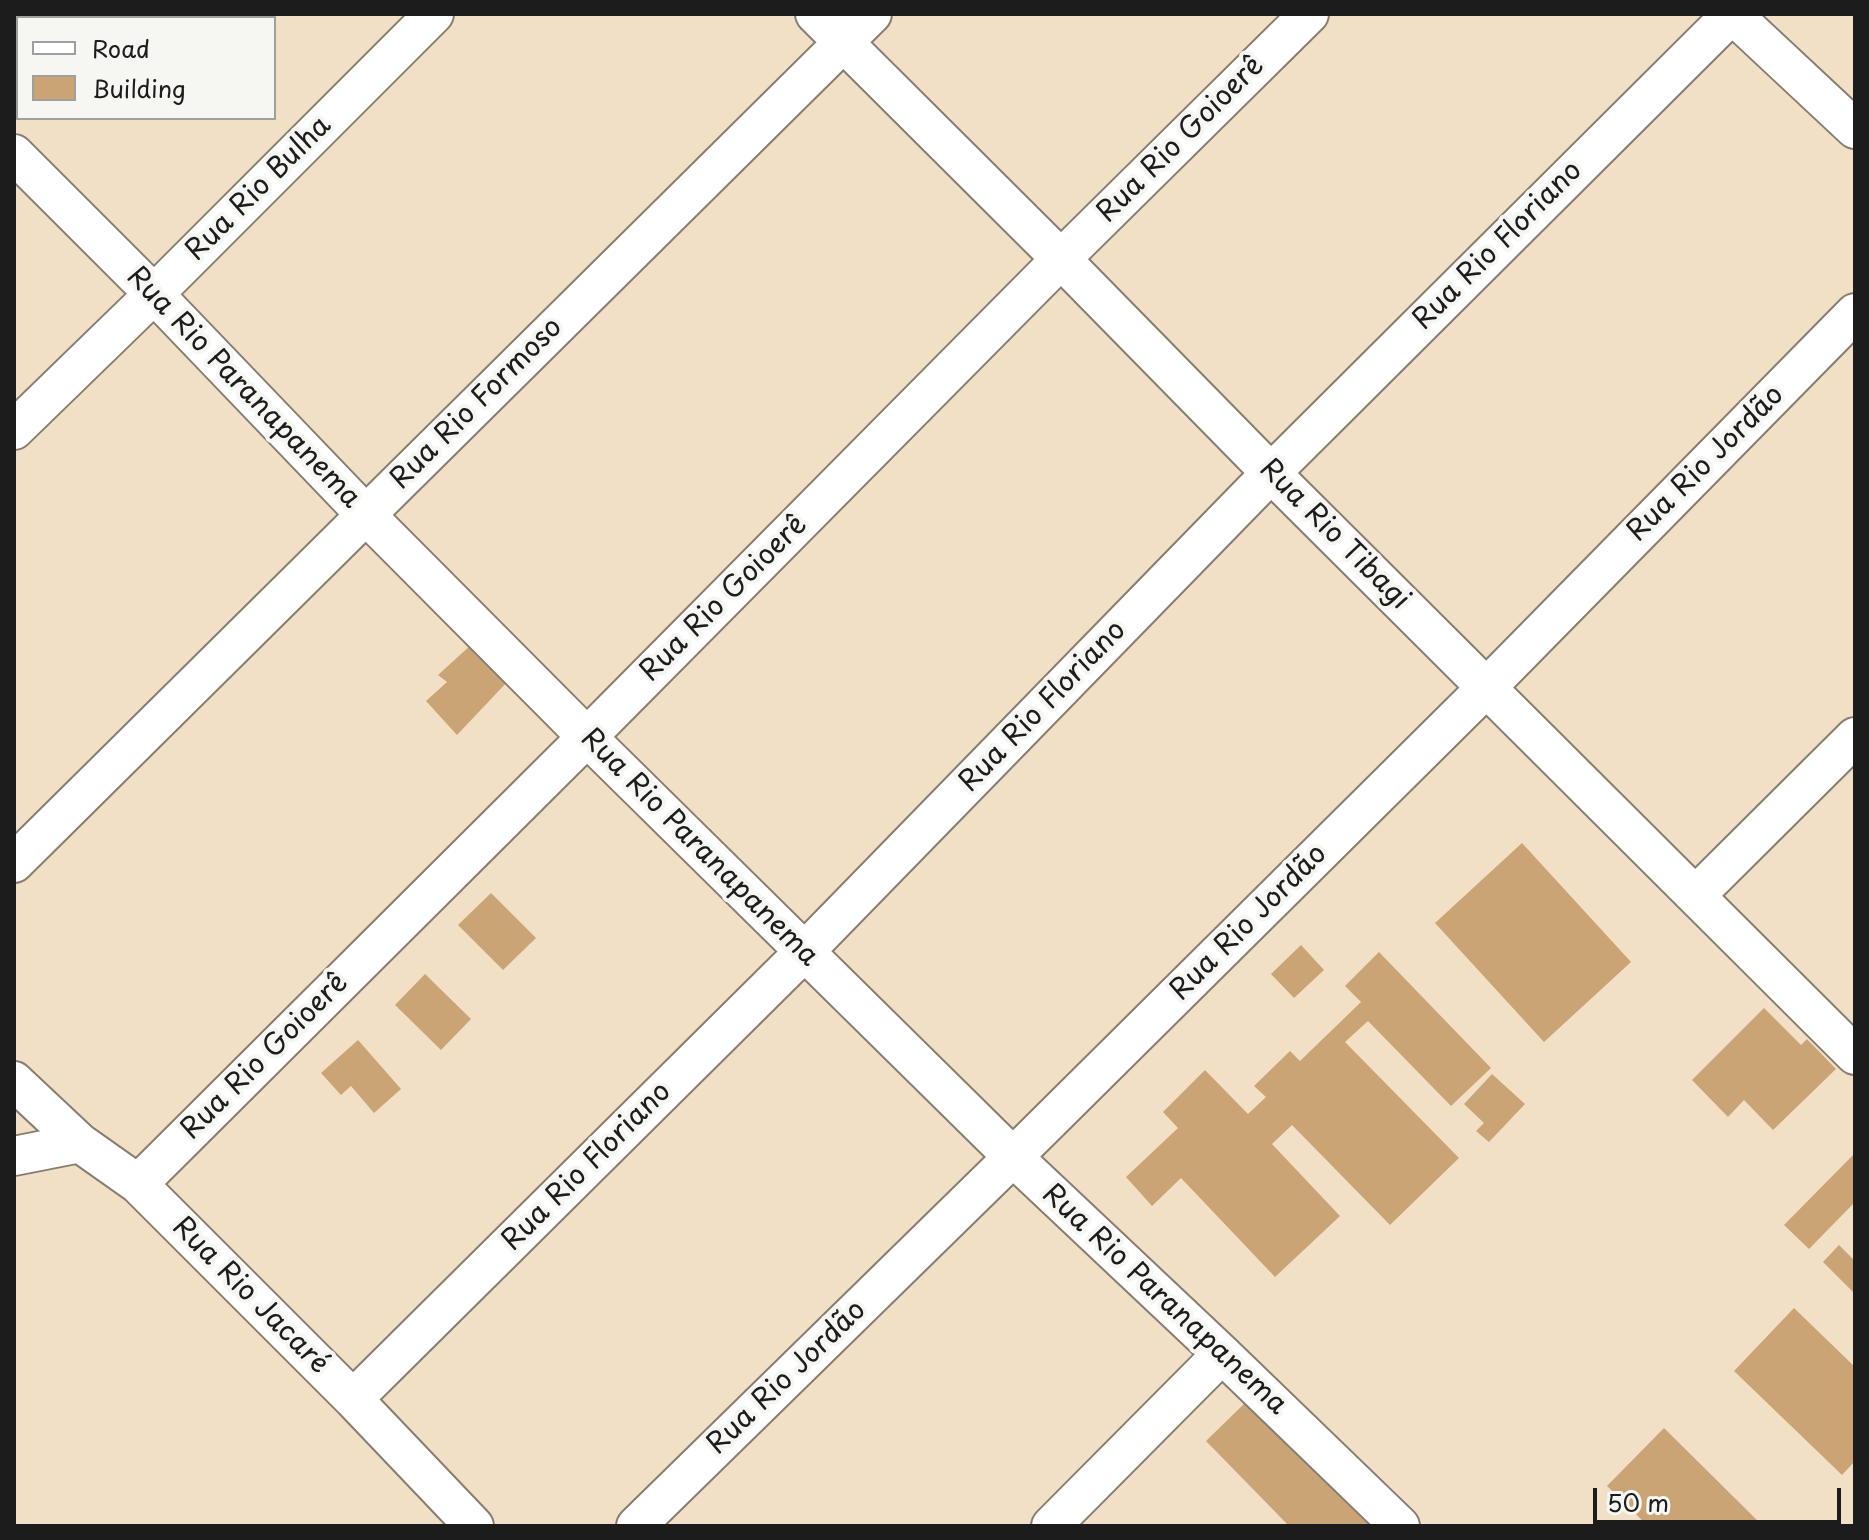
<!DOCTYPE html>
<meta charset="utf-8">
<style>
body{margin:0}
#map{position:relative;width:1869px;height:1540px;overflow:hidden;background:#f2e0c6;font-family:"Playpen Sans",sans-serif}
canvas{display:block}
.frame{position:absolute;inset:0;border:16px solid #1c1c1c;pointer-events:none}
.legend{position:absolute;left:16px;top:16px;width:260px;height:104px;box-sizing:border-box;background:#f6f6f2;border:2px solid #9f9f9c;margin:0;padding:10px 14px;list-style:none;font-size:24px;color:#1c1c1c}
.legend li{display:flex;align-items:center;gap:16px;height:40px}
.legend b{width:40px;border:2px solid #9f9f9c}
.scale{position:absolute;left:1593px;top:1488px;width:248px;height:36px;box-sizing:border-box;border:4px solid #1c1c1c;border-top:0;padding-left:10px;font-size:24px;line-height:28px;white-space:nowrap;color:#1c1c1c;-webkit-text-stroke:6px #f6f6f2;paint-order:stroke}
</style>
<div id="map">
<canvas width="1869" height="1540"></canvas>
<div class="frame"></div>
<ul class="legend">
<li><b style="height:10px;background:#fff"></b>Road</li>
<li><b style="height:22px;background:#caa475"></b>Building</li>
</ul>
<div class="scale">50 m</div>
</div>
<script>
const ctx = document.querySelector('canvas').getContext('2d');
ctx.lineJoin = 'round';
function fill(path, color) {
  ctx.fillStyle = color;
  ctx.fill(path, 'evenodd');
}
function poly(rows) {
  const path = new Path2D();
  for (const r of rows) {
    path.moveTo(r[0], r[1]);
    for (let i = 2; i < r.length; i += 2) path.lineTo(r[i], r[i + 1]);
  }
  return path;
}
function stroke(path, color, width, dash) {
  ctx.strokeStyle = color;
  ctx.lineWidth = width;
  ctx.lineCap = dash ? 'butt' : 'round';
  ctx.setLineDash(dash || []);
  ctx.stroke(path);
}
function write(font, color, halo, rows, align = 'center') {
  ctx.font = font + ' "Playpen Sans",sans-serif';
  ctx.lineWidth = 8;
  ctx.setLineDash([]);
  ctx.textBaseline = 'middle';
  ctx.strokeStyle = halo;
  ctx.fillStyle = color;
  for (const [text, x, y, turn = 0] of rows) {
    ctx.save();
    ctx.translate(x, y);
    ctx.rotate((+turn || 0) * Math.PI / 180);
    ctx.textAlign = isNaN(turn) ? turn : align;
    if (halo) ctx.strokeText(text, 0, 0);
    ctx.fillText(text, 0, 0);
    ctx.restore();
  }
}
fill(poly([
 [472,644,509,680,457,735,426,701,447,682,438,675],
 [1522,843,1631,962,1544,1042,1435,923],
 [491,893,536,938,503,970,458,925],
 [1301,945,1324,970,1294,998,1271,974],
 [1379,952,1491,1068,1451,1106,1368,1021,1345,1042,1459,1158,1390,1225,1292,1125,1272,1144,1340,1216,1275,1277,1181,1178,1152,1206,1126,1177,1178,1128,1163,1112,1205,1070,1248,1114,1266,1097,1254,1086,1290,1051,1300,1061,1361,1002,1345,986],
 [425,974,471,1019,441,1050,395,1005],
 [1764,1008,1801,1045,1807,1039,1836,1069,1773,1130,1744,1100,1728,1117,1692,1080],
 [358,1040,401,1089,374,1113,351,1086,341,1095,321,1073],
 [1492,1074,1525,1104,1489,1142,1476,1131,1484,1123,1464,1104],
 [1855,1153,1855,1202,1809,1249,1784,1225],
 [1839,1245,1855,1261,1855,1294,1823,1262],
 [1794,1308,1855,1367,1855,1461,1842,1475,1734,1371],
 [1249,1399,1374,1526,1289,1526,1206,1441],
 [1664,1428,1763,1526,1648,1526,1607,1486]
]), '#caa475');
const minor = poly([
 [815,14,1061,259,1271,473,1855,1055],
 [1732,14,1855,129],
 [14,154,154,294,366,515,587,737,1013,1157,1222,1354,1400,1526],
 [14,430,154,294,434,14],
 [14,863,872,14],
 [1696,895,1855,737],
 [14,1081,80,1143,138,1184,353,1399,474,1526],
 [14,1156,80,1143],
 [138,1184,587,737,1061,259,1309,14],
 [353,1399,804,952,1271,473,1732,14],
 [636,1526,1013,1157,1487,687,1855,313],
 [1051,1526,1222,1354]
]);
stroke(minor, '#877e71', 42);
stroke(minor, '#fff', 38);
write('28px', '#1c1c1c', '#f6f6f2', [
 ["Rua Rio Goioerê",1181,140,-45],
 ["Rua Rio Bulha",259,189,-45],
 ["Rua Rio Floriano",1498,246,-45],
 ["Rua Rio Paranapanema",243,388,46],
 ["Rua Rio Formoso",477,404,-45],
 ["Rua Rio Jordão",1706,464,-45],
 ["Rua Rio Tibagi",1334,535,45],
 ["Rua Rio Goioerê",724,599,-45],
 ["Rua Rio Floriano",1043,707,-46],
 ["Rua Rio Paranapanema",699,848,45],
 ["Rua Rio Jordão",1249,923,-45],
 ["Rua Rio Goioerê",265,1057,-45],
 ["Rua Rio Floriano",587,1167,-45],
 ["Rua Rio Jacaré",250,1296,45],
 ["Rua Rio Paranapanema",1164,1300,43],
 ["Rua Rio Jordão",787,1378,-44]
]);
</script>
